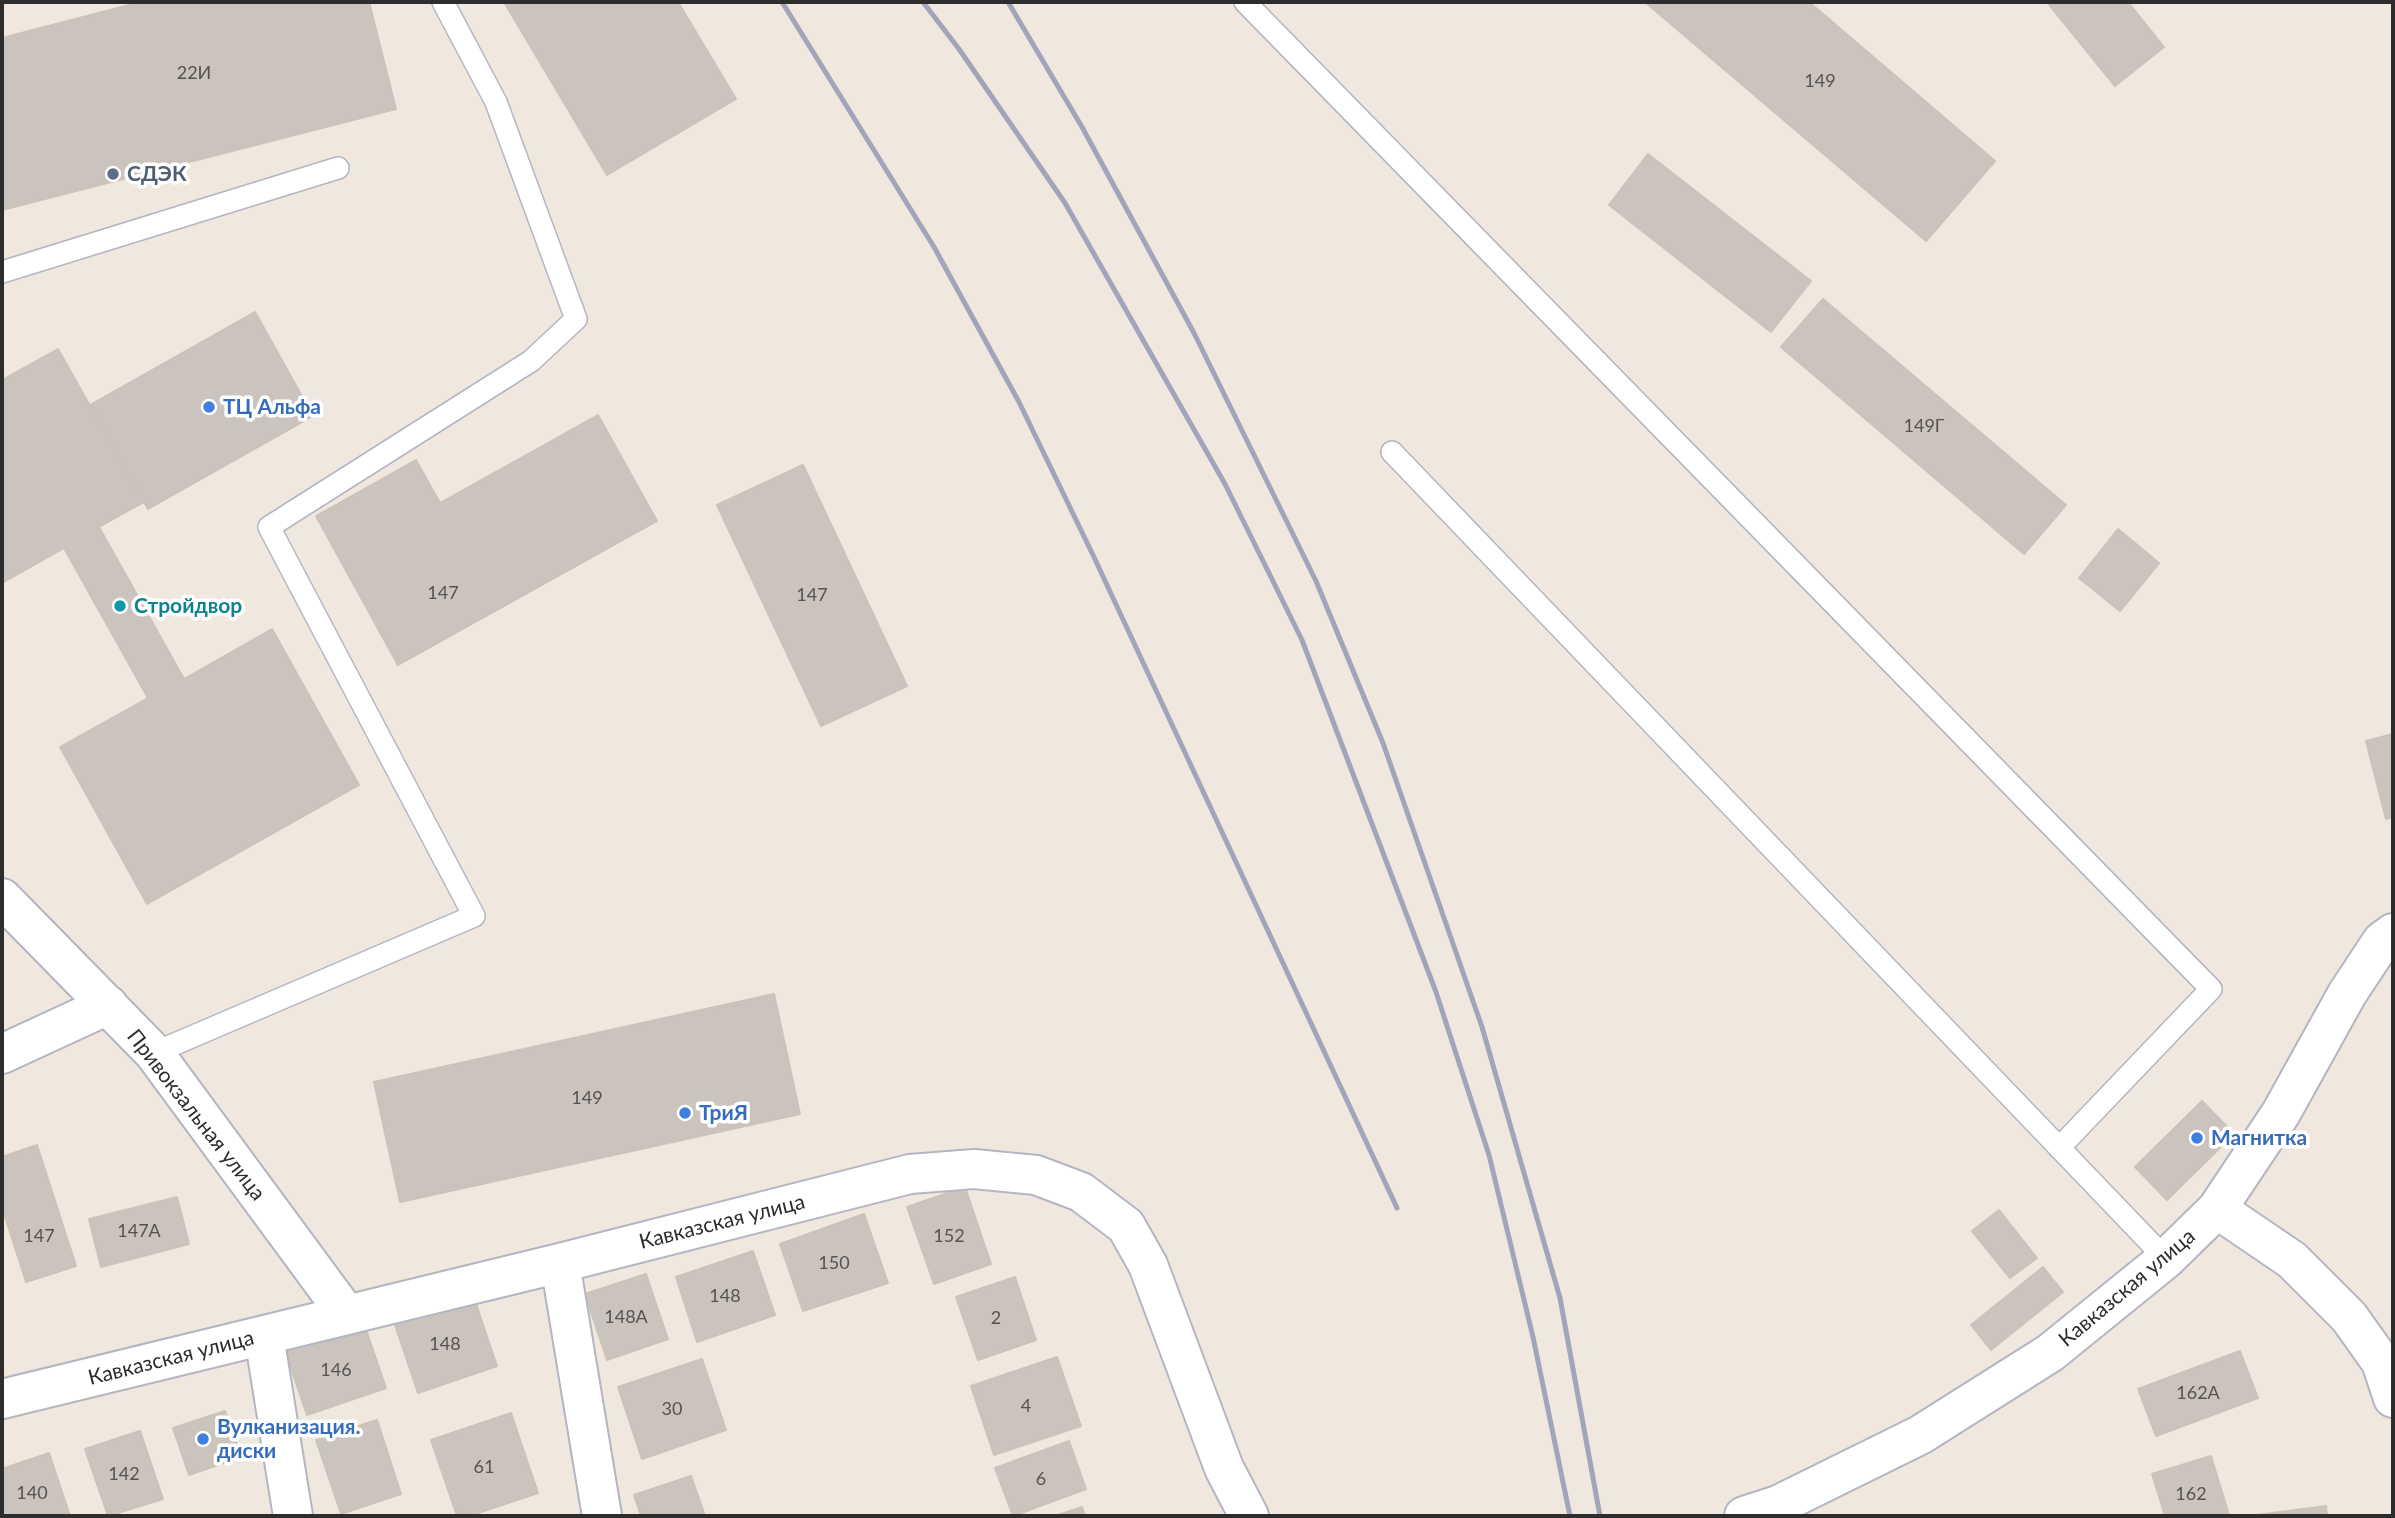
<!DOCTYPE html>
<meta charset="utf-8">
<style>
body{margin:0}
#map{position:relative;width:2395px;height:1518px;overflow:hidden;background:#f0e7df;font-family:Lato,sans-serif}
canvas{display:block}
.frame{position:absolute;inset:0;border:4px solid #2d2d2d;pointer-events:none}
</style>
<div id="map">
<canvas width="2395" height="1518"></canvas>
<div class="frame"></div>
</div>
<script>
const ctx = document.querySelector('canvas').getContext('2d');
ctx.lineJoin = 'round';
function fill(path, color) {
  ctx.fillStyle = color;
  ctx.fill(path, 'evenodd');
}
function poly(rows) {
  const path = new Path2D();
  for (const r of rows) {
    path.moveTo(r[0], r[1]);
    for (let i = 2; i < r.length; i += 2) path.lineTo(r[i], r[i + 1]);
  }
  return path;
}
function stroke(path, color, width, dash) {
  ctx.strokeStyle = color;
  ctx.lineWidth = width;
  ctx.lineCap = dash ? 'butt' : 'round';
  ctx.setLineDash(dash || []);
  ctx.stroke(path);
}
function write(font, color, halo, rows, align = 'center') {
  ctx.font = font + ' Lato,sans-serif';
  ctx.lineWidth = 7;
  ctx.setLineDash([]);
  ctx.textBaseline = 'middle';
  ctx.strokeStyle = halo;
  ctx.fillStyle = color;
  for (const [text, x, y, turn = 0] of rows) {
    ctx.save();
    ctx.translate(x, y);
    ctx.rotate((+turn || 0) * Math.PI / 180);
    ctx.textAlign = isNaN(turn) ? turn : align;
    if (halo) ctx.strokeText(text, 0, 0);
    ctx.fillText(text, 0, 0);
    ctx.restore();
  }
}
const building = poly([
 [141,2,369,2,396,109,2,210,2,38,141,2],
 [504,2,678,2,736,99,607,175,504,2],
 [1645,2,1809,2,1995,161,1926,241,1645,2],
 [2047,2,2128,2,2164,47,2115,86,2047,2],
 [1648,154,1811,281,1771,332,1609,205,1648,154],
 [1823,299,2066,505,2024,554,1781,347,1823,299],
 [255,312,313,416,148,509,90,405,255,312],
 [58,349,144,502,99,527,184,679,272,629,359,785,147,904,60,747,148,698,64,548,2,583,2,380,58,349],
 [598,415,657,521,398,665,316,516,416,460,440,503,598,415],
 [803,465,907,686,821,726,717,505,803,465],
 [2118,529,2159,563,2120,611,2079,578,2118,529],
 [2393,734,2393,817,2386,819,2366,741,2393,734],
 [774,994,800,1114,400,1202,374,1082,774,994],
 [2202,1101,2234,1134,2167,1200,2135,1167,2202,1101],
 [37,1145,76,1266,26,1282,2,1207,2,1157,37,1145],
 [965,1187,991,1264,934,1284,907,1207,965,1187],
 [177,1197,189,1244,101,1267,89,1219,177,1197],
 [1999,1210,2037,1258,2010,1278,1972,1231,1999,1210],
 [864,1214,888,1283,803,1311,780,1244,864,1214],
 [753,1251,775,1315,697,1342,676,1277,753,1251],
 [2043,1267,2063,1292,1991,1350,1971,1325,2043,1267],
 [646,1274,668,1339,607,1360,585,1294,646,1274],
 [1015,1277,1036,1340,978,1360,956,1297,1015,1277],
 [473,1295,497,1366,418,1393,394,1322,473,1295],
 [364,1324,386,1388,307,1415,285,1351,364,1324],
 [2240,1351,2258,1398,2156,1436,2138,1389,2240,1351],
 [1057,1357,1081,1426,994,1455,971,1386,1057,1357],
 [702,1359,726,1430,642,1459,618,1387,702,1359],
 [225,1411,241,1457,189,1475,173,1428,225,1411],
 [511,1413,538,1493,469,1516,457,1516,431,1440,511,1413],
 [377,1420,401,1494,341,1514,316,1440,377,1420],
 [140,1431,163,1499,108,1516,85,1449,140,1431],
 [1069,1441,1086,1489,1013,1516,995,1468,1069,1441],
 [49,1453,70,1516,2,1516,2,1469,49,1453],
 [2211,1456,2229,1515,2165,1516,2152,1474,2211,1456],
 [691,1476,705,1516,641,1516,634,1495,691,1476],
 [2326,1506,2327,1516,2257,1516,2257,1515,2326,1506],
 [1082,1507,1085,1516,1055,1516,1082,1507]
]);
fill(building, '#cbc4be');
stroke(building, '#ccc3b8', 2);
const lane = poly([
 [1245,2,2211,989,2059,1148],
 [2,272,338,168],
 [1392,452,2166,1259],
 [154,1053,474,916,269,527,531,361,576,319,496,102,443,2]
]);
const street = poly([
 [2,1054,108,1005],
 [264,1336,293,1516]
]);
const secondary = poly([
 [2,898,154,1053,347,1315],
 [2217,1209,2292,1260,2349,1317,2381,1362,2393,1398],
 [560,1263,602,1516],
 [2,1399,560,1263,910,1174,974,1169,1036,1175,1081,1192,1126,1226,1148,1265,1224,1468,1249,1516],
 [1744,1516,1778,1505,1920,1435,2050,1353,2166,1259,2217,1209,2281,1113,2347,994,2382,941,2393,933]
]);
stroke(lane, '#b3b6c2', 24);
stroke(street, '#b3b6c2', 42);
stroke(secondary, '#b3b6c2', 42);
stroke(lane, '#fff', 21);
stroke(street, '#fff', 38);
stroke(secondary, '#fff', 38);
stroke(poly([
 [782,2,934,247,1019,402,1093,555,1397,1208],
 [923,2,959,49,1065,203,1225,484,1302,640,1436,992,1489,1155,1533,1337,1570,1516],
 [1008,2,1082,127,1194,333,1316,581,1383,743,1482,1027,1560,1298,1600,1516]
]), '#a0a5b9', 5);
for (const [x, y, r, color] of [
 [113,174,7,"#5c6f8a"],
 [209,407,7,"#3f7fe0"],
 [120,606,7,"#0f9aa8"],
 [685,1113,7,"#3f7fe0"],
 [2197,1138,7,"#3f7fe0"],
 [203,1439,7,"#3f7fe0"]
]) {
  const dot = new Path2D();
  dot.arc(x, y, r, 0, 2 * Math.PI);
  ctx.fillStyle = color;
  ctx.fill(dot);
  stroke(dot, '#fff', 2.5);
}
write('18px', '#545351', null, [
 ["22И",194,73],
 ["149",1820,81],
 ["149Г",1924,426],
 ["147",443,593],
 ["147",812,595],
 ["149",587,1098],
 ["147А",139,1231],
 ["147",39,1236],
 ["152",949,1236],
 ["150",834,1263],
 ["148",725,1296],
 ["148А",626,1317],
 ["2",996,1318],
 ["148",445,1344],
 ["146",336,1370],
 ["162А",2198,1393],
 ["4",1026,1406],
 ["30",672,1409],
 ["61",484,1467],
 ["142",124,1474],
 ["6",1041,1479],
 ["140",32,1493],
 ["162",2191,1494]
]);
write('bold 21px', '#4e5e75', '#fff', [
 ["СДЭК",127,174]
], 'left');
write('bold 21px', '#366cbe', '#fff', [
 ["ТЦ Альфа",223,407],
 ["ТриЯ",699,1113],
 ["Магнитка",2211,1138],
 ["Вулканизация.",217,1427],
 ["диски",217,1451]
], 'left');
write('bold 21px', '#0d838f', '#fff', [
 ["Стройдвор",134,606]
], 'left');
write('21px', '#2d2d2d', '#fff', [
 ["Привокзальная улица",196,1115,52],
 ["Кавказская улица",722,1222,-14],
 ["Кавказская улица",2127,1288,-40],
 ["Кавказская улица",171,1358,-14]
]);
</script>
